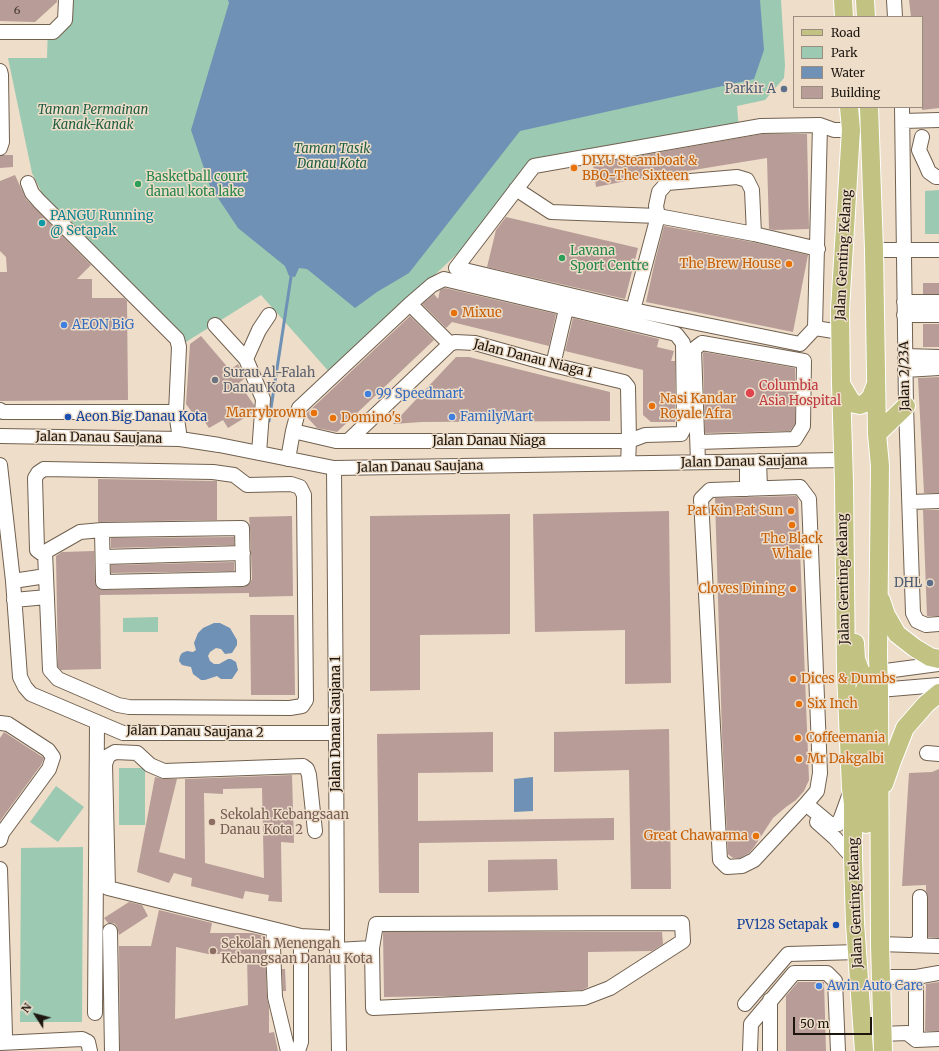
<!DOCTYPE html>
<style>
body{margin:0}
#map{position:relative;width:939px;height:1051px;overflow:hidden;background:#eeddc9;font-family:Merriweather,serif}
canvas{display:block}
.legend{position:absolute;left:793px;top:16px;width:130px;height:92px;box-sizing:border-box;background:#eeddc9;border:1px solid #9a8d7f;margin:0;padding:5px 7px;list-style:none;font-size:12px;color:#1c160f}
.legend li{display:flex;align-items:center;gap:8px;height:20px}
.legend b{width:20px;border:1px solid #9a8d7f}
.north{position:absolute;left:16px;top:995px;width:40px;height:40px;-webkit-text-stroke:3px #eeddc9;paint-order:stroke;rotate:306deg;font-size:11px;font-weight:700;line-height:16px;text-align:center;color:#1c160f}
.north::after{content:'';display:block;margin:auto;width:14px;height:18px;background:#1c160f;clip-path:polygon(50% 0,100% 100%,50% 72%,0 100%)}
.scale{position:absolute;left:793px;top:1017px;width:79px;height:18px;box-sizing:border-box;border:2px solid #1c160f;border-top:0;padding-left:5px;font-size:12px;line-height:14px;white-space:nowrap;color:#1c160f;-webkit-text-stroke:3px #eeddc9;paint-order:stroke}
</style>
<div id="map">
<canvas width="939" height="1051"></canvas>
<ul class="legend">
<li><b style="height:5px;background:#c2c282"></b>Road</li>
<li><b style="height:11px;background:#9cc9b2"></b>Park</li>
<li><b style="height:11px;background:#6e91b5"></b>Water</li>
<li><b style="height:11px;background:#b79c98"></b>Building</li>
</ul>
<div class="north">N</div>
<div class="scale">50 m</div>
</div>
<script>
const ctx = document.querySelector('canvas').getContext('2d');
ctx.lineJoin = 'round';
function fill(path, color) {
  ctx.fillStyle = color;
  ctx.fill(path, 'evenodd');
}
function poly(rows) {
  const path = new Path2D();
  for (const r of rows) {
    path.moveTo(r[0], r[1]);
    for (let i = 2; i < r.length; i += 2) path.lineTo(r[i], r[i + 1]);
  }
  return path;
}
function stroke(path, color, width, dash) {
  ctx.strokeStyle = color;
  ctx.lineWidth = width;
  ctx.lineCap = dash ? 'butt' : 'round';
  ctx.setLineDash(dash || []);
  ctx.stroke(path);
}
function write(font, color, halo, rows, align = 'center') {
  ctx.font = font + ' Merriweather,serif';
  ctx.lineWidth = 3;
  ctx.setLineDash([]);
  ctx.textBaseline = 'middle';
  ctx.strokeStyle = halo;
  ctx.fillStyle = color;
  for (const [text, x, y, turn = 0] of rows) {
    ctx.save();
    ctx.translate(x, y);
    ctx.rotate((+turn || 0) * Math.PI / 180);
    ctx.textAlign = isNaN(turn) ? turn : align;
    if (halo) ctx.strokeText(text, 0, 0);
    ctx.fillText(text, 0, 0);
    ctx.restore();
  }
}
fill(poly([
 [69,0,781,0,785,65,784,78,765,100,737,106,739,129,529,161,484,228,331,374,261,295,186,342,42,193,32,173,8,58,47,58,48,26,69,6],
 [939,190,939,234,925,234,925,191],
 [158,617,158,632,123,632,123,618],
 [119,768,145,768,145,825,119,825],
 [56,786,84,807,58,842,30,822],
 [83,847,82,1022,20,1022,21,848]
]), '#9cc9b2');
fill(poly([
 [228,0,760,0,764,50,754,79,520,131,409,273,377,292,355,308,307,269,299,268,295,277,289,276,285,266,238,228,210,186,191,130,229,3],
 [214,623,220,623,230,628,237,640,237,645,232,653,225,654,221,649,216,648,210,652,208,656,210,661,214,664,219,664,228,659,231,659,236,662,238,670,232,679,221,679,217,676,205,680,201,680,193,674,191,667,182,665,179,661,180,656,182,653,187,651,193,652,196,650,194,643,198,633,203,628],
 [533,777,533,811,514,812,514,779]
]), '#6e91b5');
stroke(poly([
 [269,421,291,277]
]), '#6e91b5', 3);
fill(poly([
 [0,0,57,0,57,2,35,22,0,21],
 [909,0,939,0,939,108,922,110,922,17,911,17],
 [762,134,807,134,809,229,774,230,769,229,767,158,626,181,596,187,593,164],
 [4,155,13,155,13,167,0,168,0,156],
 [15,175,26,199,91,265,77,279,92,279,92,298,124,298,127,301,128,400,0,401,0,272,7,272,6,257,0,251,0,181],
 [506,217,638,248,625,299,487,267,496,230],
 [664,226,752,242,808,255,793,332,646,302,655,261],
 [923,283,939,283,939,294,923,294],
 [445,288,556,314,549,346,452,322,446,328,422,304,434,294,438,299,440,290],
 [410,316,434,340,337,432,317,428,306,416,307,413],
 [573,318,659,339,657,347,674,351,671,361,675,361,675,422,651,422,643,415,643,370,565,351],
 [923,324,939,324,939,347,923,347],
 [201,336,230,370,238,364,245,378,239,383,254,405,254,412,228,428,223,420,209,428,203,419,199,422,186,404,190,344],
 [704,352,795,368,795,424,790,431,705,433,703,353],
 [456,357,469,357,610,392,610,421,422,422,393,424],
 [939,377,939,493,924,493,918,378],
 [98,479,217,481,217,520,98,522],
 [796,496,798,498,809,780,804,791,796,800,786,807,773,818,754,847,749,853,740,858,733,858,728,854,722,734,715,498],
 [923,510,939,510,939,616,927,616],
 [669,511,671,683,625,684,625,630,535,632,533,514],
 [510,514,510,634,420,635,420,690,370,691,370,516],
 [292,516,293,596,249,597,249,593,100,595,101,669,61,670,58,667,56,556,62,552,94,551,95,583,99,589,103,590,244,587,250,583,252,579,250,528,249,517],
 [234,537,234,545,111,548,111,538],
 [234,562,234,571,111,573,111,565],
 [250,615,294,615,295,695,251,695],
 [669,729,671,889,631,889,629,770,554,772,554,732],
 [4,732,44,758,41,765,0,821,0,738],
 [493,732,493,772,418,773,418,821,614,818,614,840,419,843,419,893,379,893,377,734],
 [939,769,939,938,928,937,928,897,926,891,926,885,902,886,909,773,932,772],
 [292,775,294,843,281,842,282,902,268,901,269,895,245,891,243,899,191,886,192,878,174,873,169,883,137,872,155,777,164,779,177,779,159,852,185,859,185,779],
 [262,788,264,878,205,863,204,793,223,794,223,789],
 [557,859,558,890,488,892,488,860],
 [129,902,142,905,148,916,119,935,117,926,114,923,108,923,104,918],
 [159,910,212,923,210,933,252,933,265,936,265,947,267,997,269,1007,269,1033,274,1032,278,1051,120,1051,119,946,151,946],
 [176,947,208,954,247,954,248,1005,175,1019],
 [383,932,662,932,663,944,652,951,588,952,588,987,582,990,454,996,384,997],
 [282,969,285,969,286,991,283,991],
 [798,982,824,982,826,1051,786,1051,786,996],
 [939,982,939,1031,925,1031,926,984]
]), '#b79c98');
const minor = poly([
 [894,0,895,17],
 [0,32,53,32,65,20,66,0],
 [0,71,1,75,2,142,0,148],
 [902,107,906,406,913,613,917,621,926,625,939,624],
 [903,121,939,120],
 [820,125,761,126,534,166,456,268,633,310,800,344,815,328,820,125,834,130,851,130],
 [922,137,919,150,926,165,929,172,936,177,939,177],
 [28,183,32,193,39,201,177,339,179,347,176,412],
 [516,189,551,212,658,216,656,206,659,192,667,183,737,177,747,180,752,190,754,234],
 [874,250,939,250],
 [904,302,939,302],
 [410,304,450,344],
 [633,310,658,216,754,234,818,249],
 [904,315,939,315],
 [215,325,246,359,263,399,259,453],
 [815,328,840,332],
 [905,356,939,357],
 [246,359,259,330,269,315],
 [553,365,566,309],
 [905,370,939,368],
 [0,410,3,412,176,412,180,439],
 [0,436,180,439,219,445,334,468,842,460],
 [348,441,450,344,455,342,475,343,553,365,624,382,628,387,629,441,628,463],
 [698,442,795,439,803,426,804,361,702,343,694,349,698,462],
 [288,459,293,431,299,408,410,304,432,285,444,279,676,334,683,343,684,428,681,434,645,435,629,441,336,441,293,431],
 [759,461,760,488],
 [747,462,747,489],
 [0,465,13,581,20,677,25,687,31,694,123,733,336,733],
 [334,468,336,728,337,938,339,1051],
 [44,469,213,472,234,475,247,485,291,484,300,487,304,495,306,700,302,706,290,708,129,707,118,705,58,679,50,670,45,552,41,553,37,550,35,478,38,473,44,469],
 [800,487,809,499,820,773,817,791,806,804,754,860,742,866,727,867,720,860,701,499,710,490,800,487],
 [910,502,939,501],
 [45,552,80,532,102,530,242,528,243,579,103,582,102,530],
 [103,557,243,553],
 [13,581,46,576],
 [14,600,47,597],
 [878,672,939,664],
 [879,690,939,685],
 [0,723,8,724,48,750,53,757,49,769,2,833,0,840],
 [927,753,939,754],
 [806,804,830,824,838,824,841,818,850,793],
 [817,822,835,838,853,858],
 [0,869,5,1035,0,1035],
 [682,923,683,941,610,988,584,998,373,1008,372,948,376,924,682,923],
 [274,930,273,947,275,997,288,1051],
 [110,931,112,1051],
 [301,936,108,888,105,764,108,756,115,752,137,753,150,765,164,771,303,766,307,769,309,775,315,831],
 [880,944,939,946],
 [914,945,920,940,920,897],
 [337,950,372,948],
 [880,977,916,977,916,1040,907,1033,882,1034],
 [916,977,939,973],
 [745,1004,788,954,858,952],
 [95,1013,97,722],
 [916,1040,939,1039],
 [0,1043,82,1039,88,1042,90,1051],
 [298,1051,301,1042,301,936,337,938],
 [750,1051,751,1024,794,973,827,973,835,981,838,1051],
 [770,1051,770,1000]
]);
const major = poly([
 [843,0,844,17],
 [865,0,866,17],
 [849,107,851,130,840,310,841,384,844,482,846,672,851,788,853,804,853,858,855,923,864,1051],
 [869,107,874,250,877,434,880,466,878,656,879,690,880,944,883,1051],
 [841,384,851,401,855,404,860,405,865,403,871,397,876,384],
 [877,434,906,406],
 [881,600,886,615,897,634,915,648,930,657,939,659],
 [855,643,856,659,861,673,867,684,879,690],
 [884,784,892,761,905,728,926,704,939,693],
 [866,824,863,694,867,684,873,675]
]);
stroke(minor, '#716150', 16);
stroke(major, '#fff', 20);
stroke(minor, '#fff', 14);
stroke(major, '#c2c282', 18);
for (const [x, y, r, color] of [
 [784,89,4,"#5c6f8a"],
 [574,168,4,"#e8710a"],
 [138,184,4,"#2e9e5b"],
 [42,223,4,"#0f9aa8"],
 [562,258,4,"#2e9e5b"],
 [789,264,4,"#e8710a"],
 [454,313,4,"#e8710a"],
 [64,325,4,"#3f7fe0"],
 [215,380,4,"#6b7280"],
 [750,393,5,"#e0444e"],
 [368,394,4,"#3f7fe0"],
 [652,406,4,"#e8710a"],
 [314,413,4,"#e8710a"],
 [68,417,4,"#1a4fb4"],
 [452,417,4,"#3f7fe0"],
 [333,418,4,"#e8710a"],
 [791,511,4,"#e8710a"],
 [792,525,4,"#e8710a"],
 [930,583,4,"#5c6f8a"],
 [793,589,4,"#e8710a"],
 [793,679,4,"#e8710a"],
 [799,704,4,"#e8710a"],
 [798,738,4,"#e8710a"],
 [799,759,4,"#e8710a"],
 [212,822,4,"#8d6e63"],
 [756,836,4,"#e8710a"],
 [836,925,4,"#1a4fb4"],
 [213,951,4,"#8d6e63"],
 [819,986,4,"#3f7fe0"]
]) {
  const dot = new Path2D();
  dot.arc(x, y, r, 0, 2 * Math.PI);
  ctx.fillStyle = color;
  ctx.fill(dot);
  stroke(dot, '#eeddc9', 1.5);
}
write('11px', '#433831', null, [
 ["6",17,11]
]);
write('13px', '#4e5e75', '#eeddc9', [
 ["Parkir A",776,89],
 ["DHL",922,583]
], 'right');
write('italic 13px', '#205e44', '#eeddc9', [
 ["Taman Permainan",93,110],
 ["Kanak-Kanak",93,125],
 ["Taman Tasik",332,149],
 ["Danau Kota",332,164]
]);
write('13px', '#c56008', '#eeddc9', [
 ["DIYU Steamboat &",582,161],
 ["BBQ-The Sixteen",582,176],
 ["The Brew House",781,264,"right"],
 ["Mixue",462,313],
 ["Nasi Kandar",660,399],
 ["Royale Afra",660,414],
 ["Marrybrown",306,413,"right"],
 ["Domino's",341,418],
 ["Pat Kin Pat Sun",783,511,"right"],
 ["The Black",792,539,"center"],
 ["Whale",792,554,"center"],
 ["Cloves Dining",785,589,"right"],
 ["Dices & Dumbs",801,679],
 ["Six Inch",807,704],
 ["Coffeemania",806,738],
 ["Mr Dakgalbi",807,759],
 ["Great Chawarma",748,836,"right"]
], 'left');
write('13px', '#27864d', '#eeddc9', [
 ["Basketball court",146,177],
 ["danau kota lake",146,192],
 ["Lavana",570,251],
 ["Sport Centre",570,266]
], 'left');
write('13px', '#0d838f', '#eeddc9', [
 ["PANGU Running",50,216],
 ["@ Setapak",50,231]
], 'left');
write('13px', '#1c160f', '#eeddc9', [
 ["Jalan Genting Kelang",844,255,-87],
 ["Jalan Danau Niaga 1",533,359,14],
 ["Jalan 2/23A",905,376,-91],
 ["Jalan Danau Saujana",99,438,1],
 ["Jalan Danau Niaga",489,441],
 ["Jalan Danau Saujana",744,462,-1],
 ["Jalan Danau Saujana",420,467,-1],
 ["Jalan Genting Kelang",844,579,-91],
 ["Jalan Danau Saujana 1",336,724,-90],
 ["Jalan Danau Saujana 2",195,732,1],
 ["Jalan Genting Kelang",856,903,-92]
]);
write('13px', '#366cbe', '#eeddc9', [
 ["AEON BiG",72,325],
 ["99 Speedmart",376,394],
 ["FamilyMart",460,417],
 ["Awin Auto Care",827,986]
], 'left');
write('13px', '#5b616d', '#eeddc9', [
 ["Surau Al-Falah",223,373],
 ["Danau Kota",223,388]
], 'left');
write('13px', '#be3a42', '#eeddc9', [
 ["Columbia",759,386],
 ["Asia Hospital",759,401]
], 'left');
write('13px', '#164399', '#eeddc9', [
 ["Aeon Big Danau Kota",76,417],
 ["PV128 Setapak",828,925,"right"]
], 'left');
write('13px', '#785e54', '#eeddc9', [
 ["Sekolah Kebangsaan",220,815],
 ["Danau Kota 2",220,830],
 ["Sekolah Menengah",221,944],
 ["Kebangsaan Danau Kota",221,959]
], 'left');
</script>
